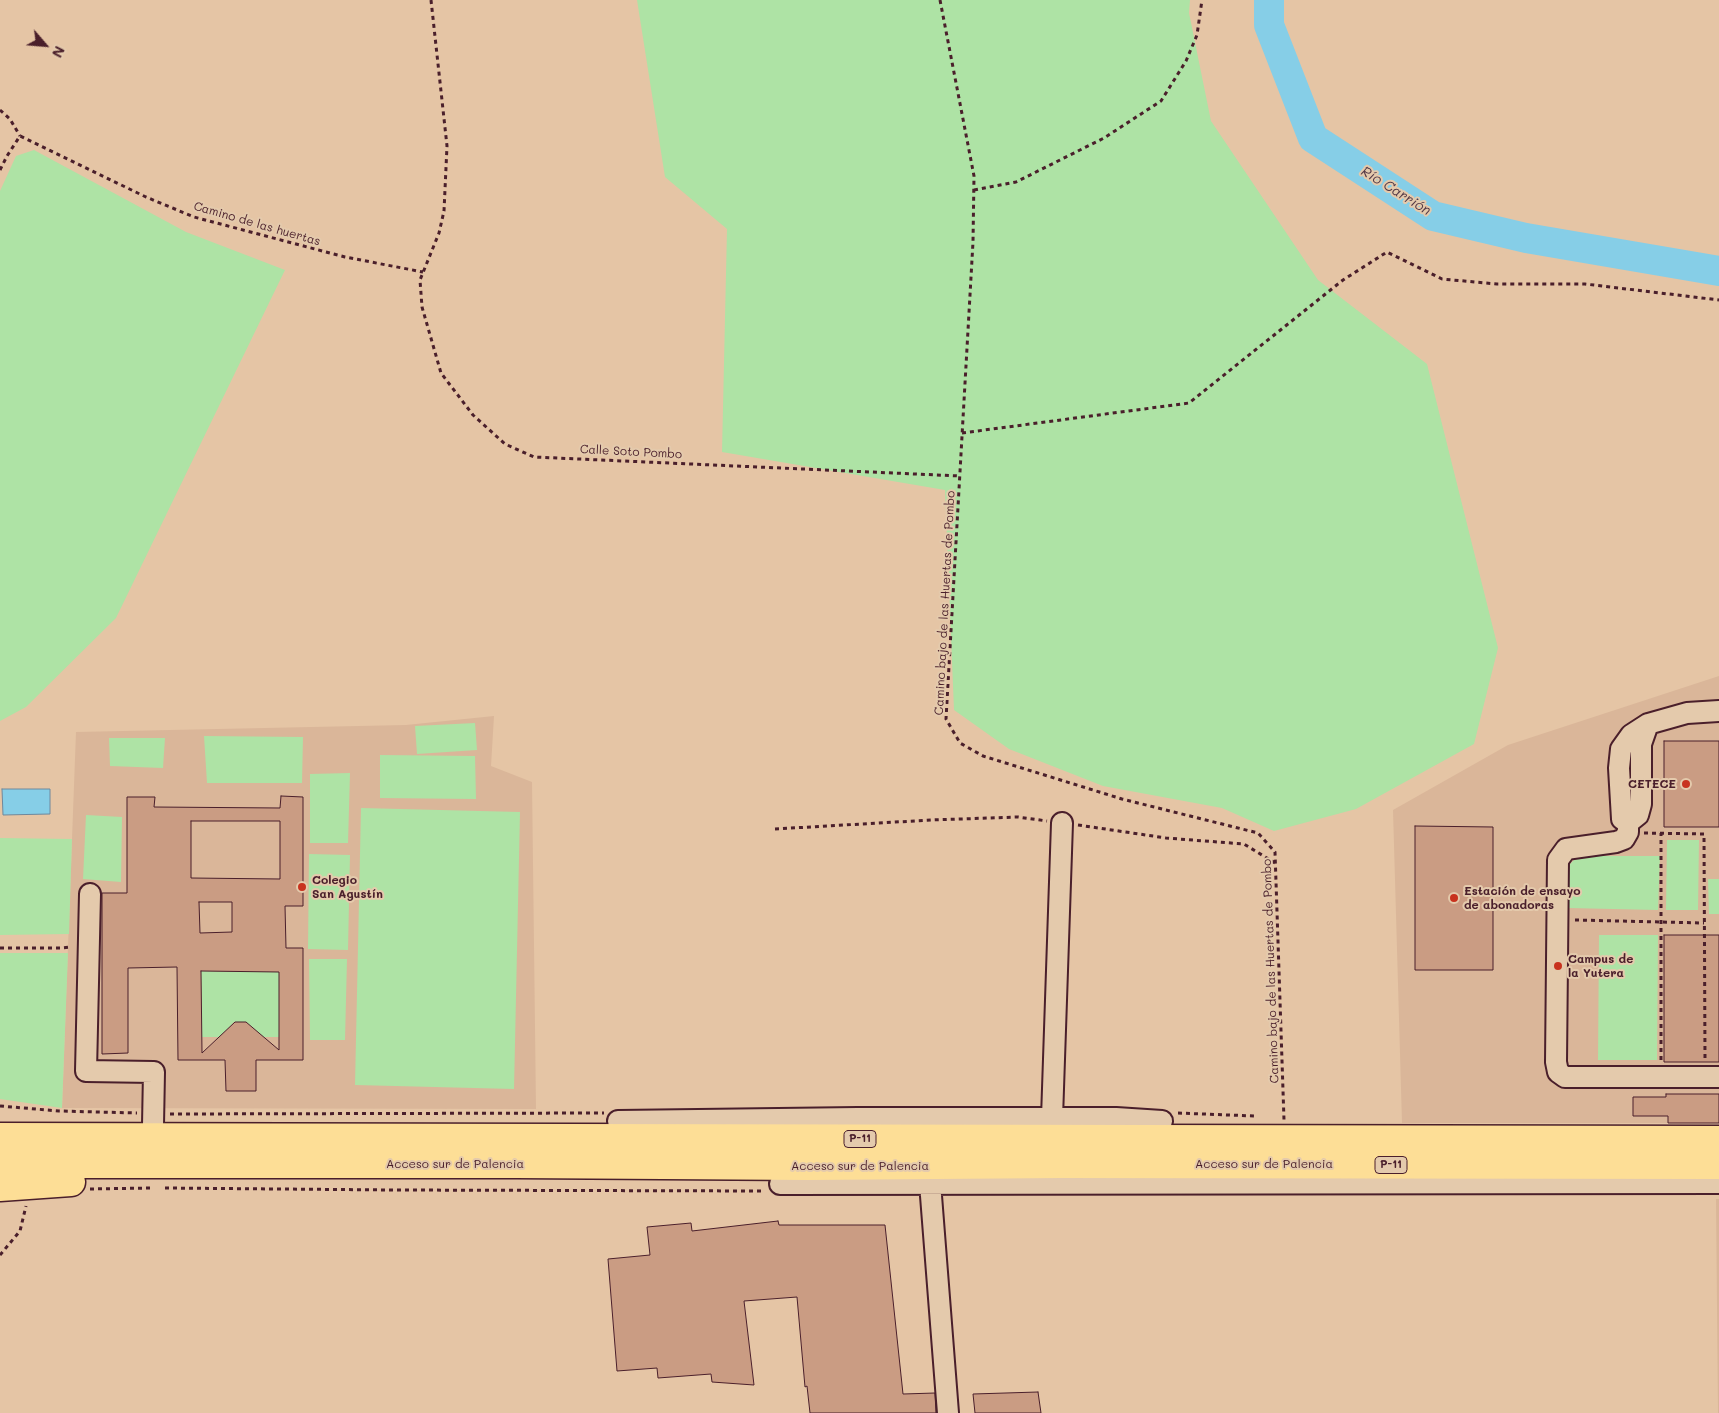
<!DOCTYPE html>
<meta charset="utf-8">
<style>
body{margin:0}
#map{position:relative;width:1719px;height:1413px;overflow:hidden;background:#e5c5a5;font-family:Mali,sans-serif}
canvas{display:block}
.north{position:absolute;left:20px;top:20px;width:50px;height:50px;-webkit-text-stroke:4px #e4caac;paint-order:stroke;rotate:117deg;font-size:14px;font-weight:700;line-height:20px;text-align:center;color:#4a1f2b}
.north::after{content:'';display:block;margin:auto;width:18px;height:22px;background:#4a1f2b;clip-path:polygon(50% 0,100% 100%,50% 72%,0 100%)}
</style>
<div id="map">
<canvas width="1719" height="1413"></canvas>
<div class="north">N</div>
</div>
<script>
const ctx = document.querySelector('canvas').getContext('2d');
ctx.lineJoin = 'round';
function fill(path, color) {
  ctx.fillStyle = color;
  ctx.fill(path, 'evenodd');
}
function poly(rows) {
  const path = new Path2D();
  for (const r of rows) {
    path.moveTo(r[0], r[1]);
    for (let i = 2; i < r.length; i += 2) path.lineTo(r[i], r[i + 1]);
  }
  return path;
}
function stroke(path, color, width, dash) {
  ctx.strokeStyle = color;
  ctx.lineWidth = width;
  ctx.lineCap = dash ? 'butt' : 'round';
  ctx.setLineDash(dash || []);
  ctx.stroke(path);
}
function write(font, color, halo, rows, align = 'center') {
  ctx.font = font + ' Mali,sans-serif';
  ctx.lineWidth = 4;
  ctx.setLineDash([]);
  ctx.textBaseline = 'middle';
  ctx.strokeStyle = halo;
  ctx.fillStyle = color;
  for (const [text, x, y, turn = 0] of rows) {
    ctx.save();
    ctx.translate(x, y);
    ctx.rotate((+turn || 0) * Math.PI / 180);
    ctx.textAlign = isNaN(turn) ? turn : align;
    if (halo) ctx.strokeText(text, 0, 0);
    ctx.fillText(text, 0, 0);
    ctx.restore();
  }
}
fill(poly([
 [1719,676,1719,1123,1402,1123,1393,810,1508,745],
 [494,716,491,766,532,782,536,1109,62,1108,76,732,406,725],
 [1716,1199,1719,1199,1719,1413,1718,1413]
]), '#dab699');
fill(poly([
 [637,0,1190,0,1189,13,1211,121,1318,280,1427,364,1498,648,1474,744,1356,809,1274,831,1222,808,1103,786,1009,749,954,710,945,490,722,452,727,229,665,177],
 [34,150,186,232,285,270,116,618,26,707,0,721,0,191,16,156],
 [475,723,477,750,417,754,415,726],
 [204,736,303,737,302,783,207,783],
 [109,738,165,738,163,768,110,766],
 [380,755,475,756,476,799,380,798],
 [350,773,348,843,310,843,310,774],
 [361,808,520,812,514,1089,355,1085],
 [86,815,122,817,121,882,83,879],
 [0,838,72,839,69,934,0,935],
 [1667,840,1699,840,1698,910,1666,910],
 [309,854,350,855,348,950,308,949],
 [1584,856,1660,856,1658,910,1568,908,1566,874,1569,865,1574,860],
 [1708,879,1719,879,1719,914,1709,914],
 [1599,935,1658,935,1657,1060,1598,1060],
 [0,953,68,953,62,1108,0,1099],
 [309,959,347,959,345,1040,310,1040],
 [201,971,279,972,279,1037,255,1037,246,1022,234,1022,226,1031,225,1037,202,1037]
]), '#aee3a5');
const water = poly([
 [2,789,50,789,50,814,3,815,2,789]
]);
fill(water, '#86cee7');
stroke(water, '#6e889c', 1);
stroke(poly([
 [1269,0,1269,25,1313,138,1433,216,1526,238,1719,271]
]), '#86cee7', 30);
const building = poly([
 [1664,741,1719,741,1719,827,1664,827,1664,741],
 [281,796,303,797,303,906,285,906,286,948,303,948,303,1060,256,1060,256,1091,226,1091,225,1060,178,1060,177,967,128,968,128,1053,102,1054,102,893,127,893,127,797,155,797,154,807,280,808,281,796],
 [191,821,280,821,280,879,191,878,191,821],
 [199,902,232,902,232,932,200,933,199,902],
 [201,971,279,972,279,1050,246,1022,235,1022,202,1053,201,971],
 [1415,826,1493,827,1493,970,1415,970,1415,826],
 [1664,935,1719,935,1719,1062,1664,1062,1664,935],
 [1666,1094,1719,1094,1719,1123,1668,1123,1668,1116,1633,1116,1633,1097,1666,1097,1666,1094],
 [778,1221,779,1225,885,1225,903,1394,935,1393,936,1413,810,1413,807,1386,805,1387,797,1297,744,1301,754,1385,712,1382,711,1374,658,1378,657,1368,617,1371,608,1259,650,1255,647,1227,691,1223,692,1231,778,1221],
 [1038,1392,1041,1413,975,1413,973,1394,1038,1392]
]);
fill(building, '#ca9c83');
stroke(building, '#4a1f2b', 1);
const minor = poly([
 [1719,711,1687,713,1648,724,1631,735,1621,749,1619,768,1622,819,1628,823,1628,832,1624,839,1616,842,1566,849,1558,860,1556,1062,1558,1072,1565,1077,1719,1077],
 [1628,823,1638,815,1641,804,1641,744,1648,724],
 [90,894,86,1071,154,1072,153,1125],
 [1052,1118,1062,823],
 [618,1121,858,1118,1116,1118,1162,1121],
 [930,1183,948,1413],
 [780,1184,1719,1183]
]);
const highway = poly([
 [0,1137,1719,1140],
 [0,1164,517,1164,808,1166,1062,1164,1719,1165],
 [0,1187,71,1182]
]);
stroke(minor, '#4a1f2b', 24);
stroke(highway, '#4a1f2b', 31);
stroke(poly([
 [431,0,447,146,444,211,439,233,420,280,422,307,441,373,473,415,505,444,534,457,960,476],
 [940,0,974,176,973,242,946,719,960,743,983,756,1122,799,1258,833,1275,852,1284,1120],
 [0,110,10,119,20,136],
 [0,170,7,156,20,136,146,197,194,217,345,257,423,272],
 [974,190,1016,182,1104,138,1161,101,1186,61,1197,35,1202,0],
 [962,433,1189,403,1343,280,1387,252,1442,279,1497,284,1585,284,1719,300],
 [1078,825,1166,838,1244,844,1275,863],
 [775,829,931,820,1018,817,1047,821],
 [1644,833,1704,834,1705,1060],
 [1575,920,1704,923],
 [0,948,60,948,71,947],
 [1661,1060,1661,833],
 [0,1106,59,1111,137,1113],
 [1178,1113,1254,1116],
 [170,1114,604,1113],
 [165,1188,393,1190,764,1191],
 [90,1189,151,1188],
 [0,1255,20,1231,26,1206]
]), '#4a1f2b', 3, [4, 4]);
stroke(minor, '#e4caac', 20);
stroke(highway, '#fdde96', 28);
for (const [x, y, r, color] of [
 [1686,784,5,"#c8321e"],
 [302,887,5,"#c8321e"],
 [1454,898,5,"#c8321e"],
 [1558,966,5,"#c8321e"]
]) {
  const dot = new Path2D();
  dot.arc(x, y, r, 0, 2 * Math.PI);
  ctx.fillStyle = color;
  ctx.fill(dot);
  stroke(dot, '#e4caac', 2);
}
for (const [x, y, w] of [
 [860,1139,32],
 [1391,1165,32]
]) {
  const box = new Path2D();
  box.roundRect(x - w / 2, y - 8.5, w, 17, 4);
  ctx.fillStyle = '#e4caac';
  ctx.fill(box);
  stroke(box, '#4a1f2b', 1);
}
write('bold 11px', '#4a1f2b', null, [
 ["P-11",860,1139],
 ["P-11",1391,1165]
]);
write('12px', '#4a1f2b', '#e4caac', [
 ["Camino de las huertas",257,224,16],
 ["Calle Soto Pombo",631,452,3],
 ["Camino bajo de las Huertas de Pombo",945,603,-87],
 ["Camino bajo de las Huertas de Pombo",1271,971,-92],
 ["Acceso sur de Palencia",455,1164],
 ["Acceso sur de Palencia",1264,1164],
 ["Acceso sur de Palencia",860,1166]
]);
write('bold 12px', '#4a1f2b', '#e4caac', [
 ["CETECE",1676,784,"right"],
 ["Colegio",312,880],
 ["San Agustín",312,894],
 ["Estación de ensayo",1464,891],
 ["de abonadoras",1464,905],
 ["Campus de",1568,959],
 ["la Yutera",1568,973]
], 'left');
write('italic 14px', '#533947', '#e4caac', [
 ["Río Carrión",1396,191,32]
]);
</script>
